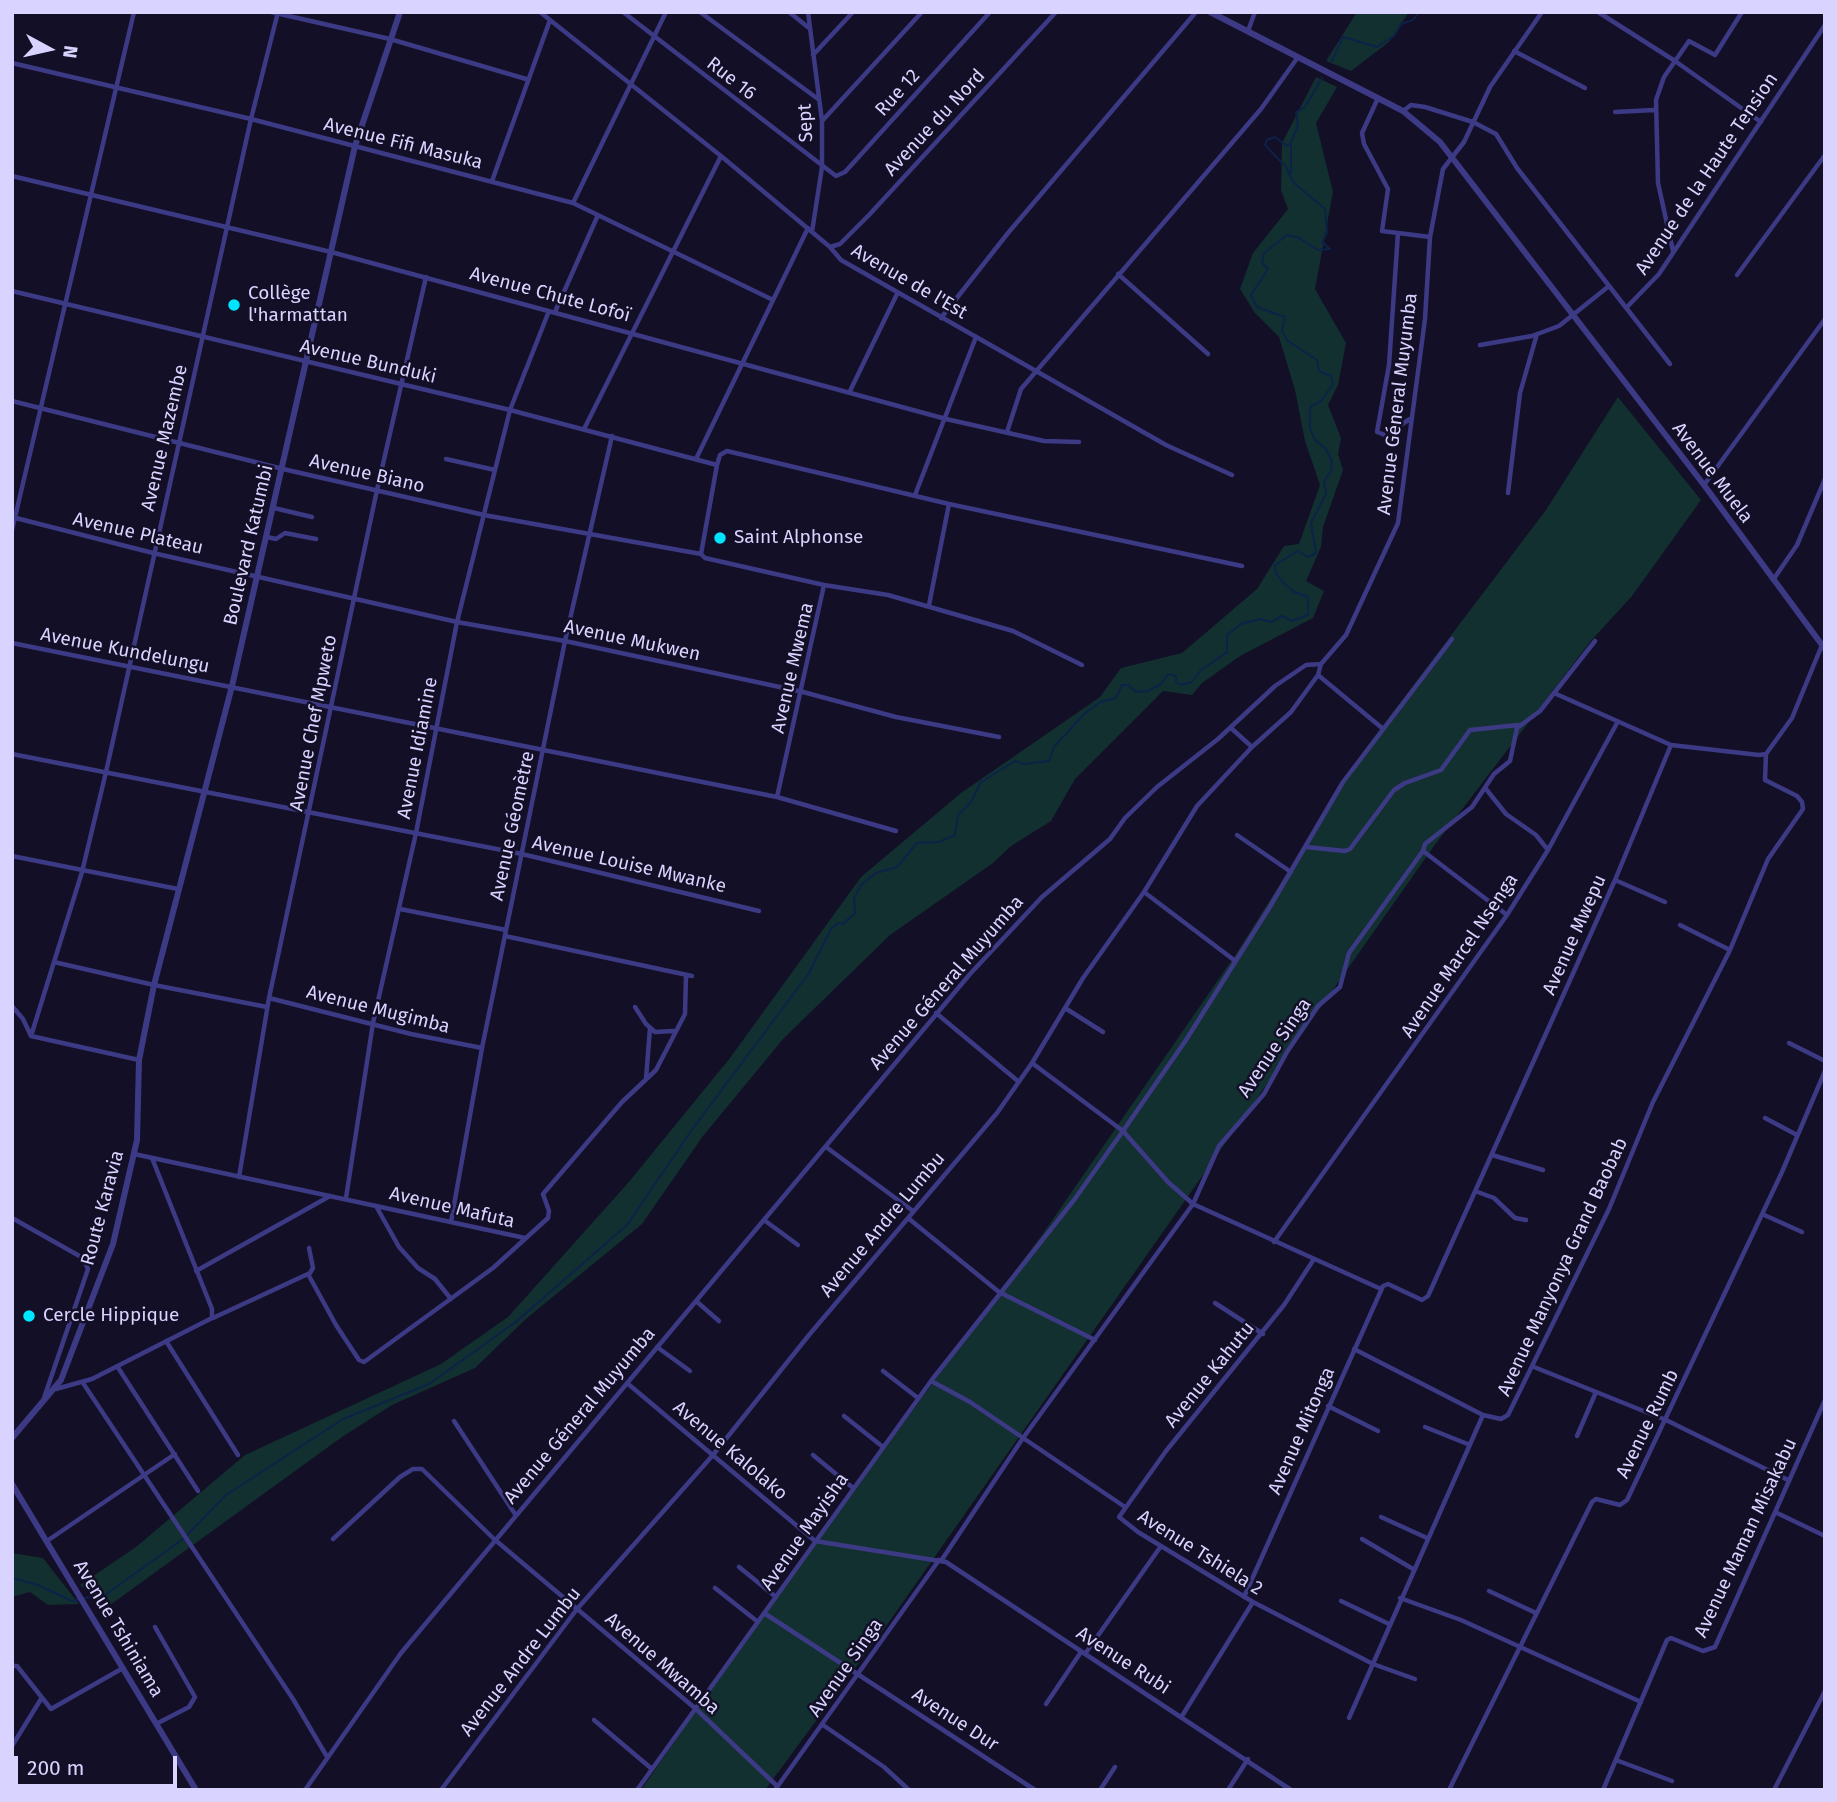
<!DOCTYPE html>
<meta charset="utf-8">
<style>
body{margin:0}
#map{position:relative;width:1837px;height:1802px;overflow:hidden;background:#130f26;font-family:"Fira Sans",sans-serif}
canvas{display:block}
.frame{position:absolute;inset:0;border:14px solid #d9d4ff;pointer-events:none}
.north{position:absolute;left:14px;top:14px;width:70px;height:70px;-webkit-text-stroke:5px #130f26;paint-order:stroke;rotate:98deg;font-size:19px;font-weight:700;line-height:28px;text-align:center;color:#d9d4ff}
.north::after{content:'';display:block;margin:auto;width:24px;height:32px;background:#d9d4ff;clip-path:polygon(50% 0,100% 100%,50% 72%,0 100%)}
.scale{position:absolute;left:14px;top:1756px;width:163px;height:32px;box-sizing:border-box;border:4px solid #d9d4ff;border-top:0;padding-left:9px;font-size:21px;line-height:24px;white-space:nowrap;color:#d9d4ff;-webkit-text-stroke:5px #130f26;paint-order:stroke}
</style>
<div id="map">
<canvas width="1837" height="1802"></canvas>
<div class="frame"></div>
<div class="north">N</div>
<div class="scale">200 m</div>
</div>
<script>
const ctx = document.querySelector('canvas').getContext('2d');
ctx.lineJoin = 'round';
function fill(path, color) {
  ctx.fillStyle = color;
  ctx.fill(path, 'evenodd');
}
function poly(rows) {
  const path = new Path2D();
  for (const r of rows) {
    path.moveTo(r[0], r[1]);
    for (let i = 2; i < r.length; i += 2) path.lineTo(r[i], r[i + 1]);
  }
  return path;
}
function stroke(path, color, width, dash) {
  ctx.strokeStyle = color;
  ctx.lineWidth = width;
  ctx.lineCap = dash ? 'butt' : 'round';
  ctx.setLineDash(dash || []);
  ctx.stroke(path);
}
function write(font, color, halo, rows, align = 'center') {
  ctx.font = font + ' "Fira Sans",sans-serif';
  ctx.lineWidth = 5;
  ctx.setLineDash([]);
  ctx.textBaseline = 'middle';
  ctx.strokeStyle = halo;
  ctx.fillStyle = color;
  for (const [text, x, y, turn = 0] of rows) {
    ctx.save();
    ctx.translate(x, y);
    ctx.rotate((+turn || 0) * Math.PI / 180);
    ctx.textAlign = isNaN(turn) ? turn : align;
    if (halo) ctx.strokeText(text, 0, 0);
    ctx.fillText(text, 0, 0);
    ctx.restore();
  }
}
fill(poly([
 [1357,12,1409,12,1389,42,1351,71,1326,61],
 [1316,77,1337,87,1316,123,1333,192,1315,289,1346,343,1338,385,1328,405,1341,438,1338,454,1343,470,1323,527,1321,547,1306,581,1324,591,1313,618,1240,656,1202,683,1192,695,1163,691,1075,779,1051,821,1011,846,993,863,890,935,784,1038,703,1136,642,1224,527,1318,475,1368,392,1405,342,1437,106,1608,80,1585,136,1547,245,1455,441,1364,508,1317,628,1183,730,1058,861,877,961,793,1100,697,1121,668,1182,653,1257,589,1284,546,1299,544,1320,485,1305,441,1295,390,1279,337,1255,313,1240,289,1253,253,1288,209,1281,190,1282,143],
 [1618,397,1701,500,1632,596,1590,642,1434,846,889,1622,765,1790,641,1790,763,1614,1044,1232,1236,954,1365,749,1546,510],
 [12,1553,43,1558,79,1604,48,1605,30,1592,12,1597]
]), '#12302f');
stroke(poly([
 [1332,61,1343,37,1377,47,1394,36,1401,24,1413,20,1419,12],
 [1291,173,1291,144],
 [187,1535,226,1495,343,1419,429,1384,517,1321,627,1225,691,1131,809,973,831,929,838,923,843,924,855,913,854,899,861,885,876,873,897,867,917,843,939,842,955,835,958,815,971,802,981,782,1015,761,1024,764,1049,761,1054,747,1084,714,1100,702,1116,698,1122,685,1128,685,1136,692,1148,691,1161,684,1168,674,1176,676,1176,682,1181,685,1192,682,1200,671,1227,652,1227,635,1241,624,1260,619,1271,622,1282,616,1292,621,1308,615,1308,597,1294,592,1282,581,1276,573,1275,565,1298,551,1308,557,1316,553,1311,523,1326,494,1324,481,1331,471,1332,461,1326,449,1315,440,1310,428,1310,407,1321,401,1333,384,1331,376,1319,371,1317,360,1288,341,1282,331,1285,317,1257,307,1251,295,1268,269,1262,263,1264,253,1287,235,1299,238,1318,250,1330,249,1322,242,1327,233,1325,209,1293,182,1286,167,1265,145,1267,140,1275,137,1287,146,1291,143,1298,125,1296,112,1305,107,1322,78],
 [12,1578,38,1585,72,1601,80,1599],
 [85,1598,105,1595,183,1539]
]), '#0c2248', 2);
stroke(poly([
 [271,12,390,39,526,79],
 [540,12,721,156,830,247,841,260,1166,445,1232,475],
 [623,12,836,176,845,172,990,12],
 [700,12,818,99],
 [789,12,809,28],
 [808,12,822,121,822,167,812,232],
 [1598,12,1675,61,1761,122],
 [1248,31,1255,12],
 [1514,51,1585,88],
 [813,55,853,12],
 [12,63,251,119,573,203,771,299],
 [1378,98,1362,133,1364,144,1388,189,1382,231,1430,237],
 [1403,111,1411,105,1425,107,1473,122,1496,134,1517,168,1670,364],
 [1615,112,1654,110],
 [823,120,922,12],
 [12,176,331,252,946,419,1044,441,1079,442],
 [492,181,550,20],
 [573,203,666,12],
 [1398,233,1389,365,1377,432,1385,435,1410,419],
 [830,247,840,244,869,215,1056,12],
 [1673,251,1658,183,1656,100,1664,77,1689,41,1715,55,1742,12],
 [1118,274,1208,354],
 [1737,275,1825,155],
 [12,291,510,410,717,465],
 [1626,308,1659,274,1825,25],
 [555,312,598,215],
 [941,318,1008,233,1196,12],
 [1480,345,1532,336,1559,326,1609,286],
 [850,391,897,294],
 [12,401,283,469,484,515,701,554,705,558,824,585,888,595,1013,631,1082,665],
 [584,429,721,156],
 [1007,432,1021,389,1261,109,1298,57],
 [446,459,495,470],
 [696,459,808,228],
 [1704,485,1825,319],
 [1508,493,1520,393,1537,334],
 [915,495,976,337],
 [274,508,312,517],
 [12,517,153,553,457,622,565,641,803,692,896,717,999,737],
 [12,530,134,12],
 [267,537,276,539,285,533,316,539],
 [701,554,717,465,720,455,727,451,949,504,1242,566],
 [1773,580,1797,545,1825,479],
 [929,605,949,504],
 [12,643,777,797,896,831],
 [1318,675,1382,728],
 [1554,693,1671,745,1759,755,1766,754,1792,718,1822,645],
 [1231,728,1252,747],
 [12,754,522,854,759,911],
 [1486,789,1506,814,1536,835,1548,850],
 [777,797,824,585],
 [1237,835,1291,872],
 [1306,847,1345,851,1350,849,1394,790,1405,783,1441,770,1470,730,1518,725],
 [1423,851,1507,915],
 [12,856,178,889],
 [1615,880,1665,902],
 [1144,892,1234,960],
 [400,909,506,930],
 [1680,925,1730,950],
 [505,936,692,976],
 [54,962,154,985,267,1007],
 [269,998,411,1034,482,1048],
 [12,1006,23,1019,31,1036],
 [635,1007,646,1024,655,1032,674,1031],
 [1065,1008,1103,1032],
 [936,1013,1019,1082],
 [31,1036,82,872,106,772,251,119,278,12],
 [31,1036,139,1060],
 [1789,1043,1825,1061],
 [1032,1063,1123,1131,1168,1182,1193,1204,1381,1289],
 [646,1079,650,1028],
 [1765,1118,1797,1135],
 [826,1147,913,1211],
 [134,1154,525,1238],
 [1492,1155,1543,1170],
 [239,1177,269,998,377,490,426,277],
 [1475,1191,1494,1198,1515,1218,1526,1220],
 [346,1198,373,1023,416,833,457,622,510,410,549,311],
 [376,1206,399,1247,418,1268,435,1279,451,1299],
 [1762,1214,1802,1232],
 [12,1218,83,1258,88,1269,44,1398],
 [908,1218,999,1292,1095,1340],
 [764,1220,798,1245],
 [451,1222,482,1048,565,641,612,436],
 [1274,1242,1507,915,1548,850,1617,723],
 [1314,1259,1284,1305,1166,1451,1119,1517,1138,1532,1253,1602,1373,1664,1415,1679],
 [196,1271,330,1196],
 [308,1274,336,1325,359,1360,364,1362,493,1268,548,1218,549,1211,543,1194,622,1102,656,1070,685,1014,686,975],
 [696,1301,719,1321],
 [1215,1303,1263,1334],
 [213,1318,310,1273,313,1268,309,1248],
 [166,1341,238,1455],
 [657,1347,690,1371],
 [1354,1349,1483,1415,1501,1419,1508,1415,1609,1209,1653,1102,1730,950,1768,859,1803,809,1802,802,1797,796,1765,780,1766,754],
 [117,1366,198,1491],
 [1534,1367,1666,1420,1788,1480],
 [883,1371,918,1398],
 [931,1381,970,1402,1125,1507],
 [83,1383,293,1699,326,1755],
 [627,1383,815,1541,946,1562,1291,1790],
 [56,1389,92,1379,212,1318,212,1309,152,1158],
 [1328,1406,1378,1431],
 [844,1416,883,1447],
 [454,1421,515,1514],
 [1425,1427,1470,1445],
 [1577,1436,1596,1392],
 [813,1455,853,1488],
 [1775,1512,1825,1536],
 [1381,1517,1427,1538],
 [333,1539,400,1477,413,1469,422,1469,494,1539,696,1709,777,1786],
 [1362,1539,1413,1569],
 [47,1541,175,1454],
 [941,1561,1023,1438,1193,1204,1219,1146,1264,1094,1287,1052,1318,1006,1340,987,1349,953,1423,851,1425,844,1472,807,1494,774,1510,761,1517,728,1540,711,1595,641],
 [739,1567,776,1597],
 [715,1588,758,1622],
 [1489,1591,1536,1613],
 [1244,1597,1383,1286,1388,1284,1422,1300,1428,1296,1615,880,1671,745],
 [1400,1598,1461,1620,1641,1702],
 [1341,1601,1389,1624],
 [764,1613,1035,1790],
 [155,1627,195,1697,189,1707,156,1724],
 [1085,1654,1161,1546],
 [12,1666,17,1666,51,1709,123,1668],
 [1046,1704,1081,1652],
 [1182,1716,1253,1602],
 [1349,1718,1483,1415],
 [594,1720,652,1769],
 [823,1725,884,1767,909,1790],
 [12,1746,41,1699],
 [1616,1760,1672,1781],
 [305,1790,401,1653,970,974,1042,897,1110,839,1125,818,1157,787,1218,739,1275,686,1306,665,1321,664,1346,635,1398,523,1425,319,1430,237,1443,169,1464,142,1490,87,1542,12],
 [441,1790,577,1609,713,1455,809,1335,997,1113,1032,1063,1083,978,1144,892,1197,806,1252,747,1291,712,1318,675,1321,664],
 [637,1790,931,1381,1074,1200,1123,1131,1186,1040,1271,905,1343,782,1452,639],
 [775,1790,939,1560],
 [1100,1790,1115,1767],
 [1228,1790,1248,1759],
 [1449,1790,1592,1502,1596,1499,1620,1505,1627,1500,1782,1172,1825,1071],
 [1603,1790,1667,1640,1671,1638,1703,1651,1715,1647,1825,1400],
 [1774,1790,1825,1691]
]), '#3d3a85', 4.5);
stroke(poly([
 [1210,12,1403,111,1440,142,1704,485,1825,649],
 [12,1438,61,1380,113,1244,137,1140,139,1060,154,985,232,686,355,146,400,12],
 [12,1484,196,1790]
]), '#3d3a85', 6);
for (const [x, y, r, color] of [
 [234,305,7,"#00e5ff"],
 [720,538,7,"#00e5ff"],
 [29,1316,7,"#00e5ff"]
]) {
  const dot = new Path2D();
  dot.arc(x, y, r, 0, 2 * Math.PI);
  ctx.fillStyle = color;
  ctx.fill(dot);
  stroke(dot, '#130f26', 2.5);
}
write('19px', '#d9d4ff', '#130f26', [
 ["Rue 16",731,79,38],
 ["Rue 12",898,93,-48],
 ["Sept",806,123,-93],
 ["Avenue du Nord",935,123,-47],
 ["Avenue Fifi Masuka",403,144,14],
 ["Avenue de la Haute Tension",1707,174,-56],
 ["Avenue de l'Est",909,282,30],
 ["Avenue Chute Lofoï",550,295,15],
 ["Avenue Bunduki",368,362,13],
 ["Avenue Géneral Muyumba",1398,404,-83],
 ["Avenue Mazembe",165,438,-77],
 ["Avenue Muela",1712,473,53],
 ["Avenue Biano",367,474,13],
 ["Avenue Plateau",138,534,13],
 ["Boulevard Katumbi",249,545,-77],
 ["Avenue Mukwen",632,641,12],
 ["Avenue Kundelungu",125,651,11],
 ["Avenue Mwema",793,668,-77],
 ["Avenue Chef Mpweto",314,723,-79],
 ["Avenue Idiamine",418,748,-79],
 ["Avenue Géomètre",513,826,-78],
 ["Avenue Louise Mwanke",629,865,13],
 ["Avenue Mwepu",1575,935,-66],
 ["Avenue Marcel Nsenga",1460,956,-56],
 ["Avenue Géneral Muyumba",947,983,-49],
 ["Avenue Mugimba",378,1010,14],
 ["Avenue Singa",1275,1048,-56],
 ["Route Karavia",103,1208,-75],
 ["Avenue Mafuta",452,1208,13],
 ["Avenue Andre Lumbu",883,1225,-50],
 ["Avenue Manyonya Grand Baobab",1563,1267,-65],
 ["Avenue Kahutu",1210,1375,-51],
 ["Avenue Géneral Muyumba",580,1416,-50],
 ["Avenue Rumb",1648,1424,-64],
 ["Avenue Mitonga",1302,1431,-66],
 ["Avenue Kalolako",730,1451,40],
 ["Avenue Mayisha",805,1532,-55],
 ["Avenue Maman Misakabu",1746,1538,-65],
 ["Avenue Tshiela 2",1200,1553,32],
 ["Avenue Tshiniama",118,1629,59],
 ["Avenue Rubi",1123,1661,33],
 ["Avenue Andre Lumbu",521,1662,-52],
 ["Avenue Mwamba",662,1664,41],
 ["Avenue Singa",846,1668,-55],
 ["Avenue Dur",955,1720,33]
]);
write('19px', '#d9d4ff', '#130f26', [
 ["Collège",248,294],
 ["l'harmattan",248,316],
 ["Saint Alphonse",734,538],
 ["Cercle Hippique",43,1316]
], 'left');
</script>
